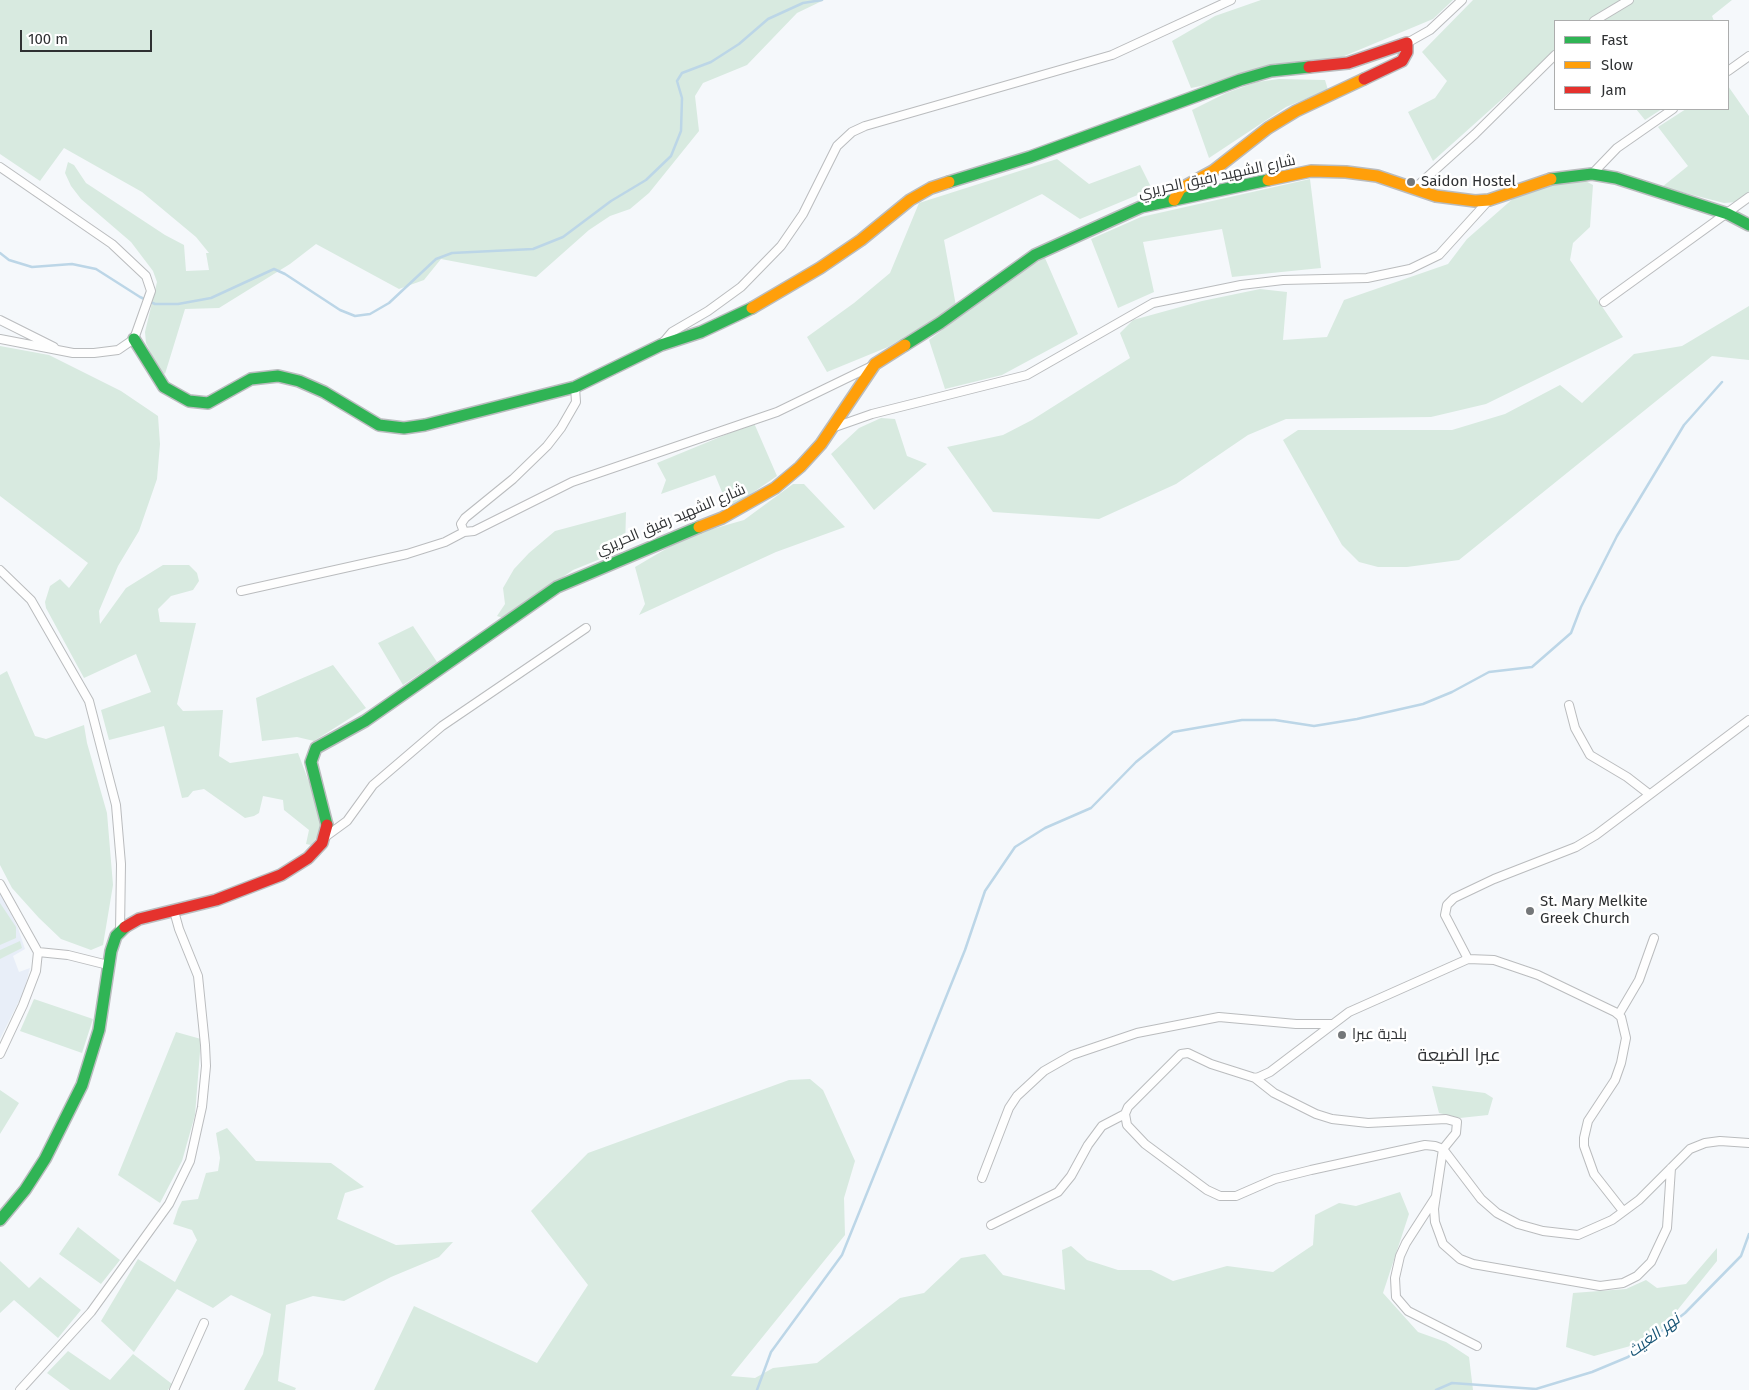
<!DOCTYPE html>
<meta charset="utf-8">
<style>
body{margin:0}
#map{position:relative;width:1749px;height:1390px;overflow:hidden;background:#f5f8fb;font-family:"Fira Sans",sans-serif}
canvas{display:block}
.legend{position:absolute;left:1554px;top:20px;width:175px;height:90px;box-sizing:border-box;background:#fff;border:1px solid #acadad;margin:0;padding:6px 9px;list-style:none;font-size:15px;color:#2f3133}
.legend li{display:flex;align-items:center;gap:10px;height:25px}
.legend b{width:25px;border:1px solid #acadad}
.scale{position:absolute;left:20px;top:30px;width:132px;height:22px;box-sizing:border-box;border:2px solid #2f3133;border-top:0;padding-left:6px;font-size:15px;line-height:18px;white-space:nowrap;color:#2f3133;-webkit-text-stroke:4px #fff;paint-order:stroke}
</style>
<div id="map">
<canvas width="1749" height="1390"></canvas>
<ul class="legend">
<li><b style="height:6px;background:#30b455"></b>Fast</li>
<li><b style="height:6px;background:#ff9f0a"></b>Slow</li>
<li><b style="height:6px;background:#e5322d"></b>Jam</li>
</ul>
<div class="scale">100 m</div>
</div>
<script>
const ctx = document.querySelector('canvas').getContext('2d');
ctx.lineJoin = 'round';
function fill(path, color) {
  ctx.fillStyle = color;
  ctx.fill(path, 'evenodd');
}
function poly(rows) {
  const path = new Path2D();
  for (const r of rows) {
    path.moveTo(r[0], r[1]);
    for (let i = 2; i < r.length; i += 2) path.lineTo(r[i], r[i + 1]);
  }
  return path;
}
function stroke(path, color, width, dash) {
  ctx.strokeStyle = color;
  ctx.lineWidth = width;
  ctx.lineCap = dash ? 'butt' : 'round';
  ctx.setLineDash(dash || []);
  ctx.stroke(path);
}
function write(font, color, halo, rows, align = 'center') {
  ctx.font = font + ' "Fira Sans",Cairo,sans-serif';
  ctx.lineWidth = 5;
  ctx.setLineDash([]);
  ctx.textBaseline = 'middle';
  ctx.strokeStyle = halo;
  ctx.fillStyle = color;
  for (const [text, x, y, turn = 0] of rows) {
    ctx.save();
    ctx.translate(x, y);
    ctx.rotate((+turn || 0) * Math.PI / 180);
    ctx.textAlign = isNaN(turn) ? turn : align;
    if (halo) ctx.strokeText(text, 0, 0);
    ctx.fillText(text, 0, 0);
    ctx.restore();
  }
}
fill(poly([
 [0,893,18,928,25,949,13,956,19,972,30,968,24,991,0,1039]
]), '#e8eef8');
fill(poly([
 [0,0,824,0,797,13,747,65,703,83,695,96,699,131,649,193,630,209,610,216,589,230,536,277,441,259,424,280,399,289,316,244,290,264,219,308,185,309,165,374,159,370,146,343,145,332,157,282,153,271,131,242,81,199,71,186,65,173,68,162,74,165,86,183,165,235,184,245,186,271,209,270,206,253,209,253,196,237,142,192,64,148,40,181,0,154],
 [1261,0,1453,0,1433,19,1342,57,1191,88,1172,41,1215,16],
 [1473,0,1732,0,1712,16,1714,21,1555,21,1555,57,1538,67,1433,161,1408,112,1435,98,1447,81,1422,52],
 [1279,79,1325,80,1328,90,1286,107,1209,158,1192,110,1226,93,1257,82],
 [1728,86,1749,116,1749,192,1737,202,1724,203,1662,187,1688,166,1658,127,1686,109,1728,109],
 [1636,109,1662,109,1645,120],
 [1057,159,1089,184,1140,165,1152,189,1080,219,1042,194,944,240,956,306,888,347,827,372,807,337,854,303,890,273,919,203],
 [1580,178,1593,185,1590,227,1573,243,1570,260,1623,337,1486,404,1431,417,1286,419,1248,435,1176,484,1099,519,993,512,947,447,1003,435,1032,420,1130,358,1120,333,1133,320,1202,301,1260,289,1287,292,1283,340,1327,337,1344,300,1448,264,1467,239,1516,196],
 [1310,179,1321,268,1232,277,1222,229,1143,242,1154,292,1118,308,1091,239,1141,217],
 [1045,258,1078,334,1002,375,945,389,929,340,1018,272],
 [1749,306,1749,360,1712,356,1459,560,1407,567,1378,567,1359,562,1342,545,1283,440,1298,430,1452,430,1505,414,1560,385,1582,403,1634,354,1682,346],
 [0,346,49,355,121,391,158,416,160,444,157,479,139,531,118,566,99,611,100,624,126,588,163,565,189,565,197,573,199,581,193,590,171,596,158,609,160,622,196,623,177,704,183,711,223,710,219,756,230,763,298,753,321,814,321,826,317,837,311,845,306,844,309,830,284,810,283,800,263,796,259,813,254,816,245,818,204,789,193,791,188,797,182,798,164,726,109,740,101,710,151,692,136,654,84,678,46,608,45,602,50,586,60,579,69,588,88,563,0,496],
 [881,418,895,419,907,456,927,464,874,510,831,454,859,428],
 [754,423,777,476,729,509,715,475,661,494,666,480,657,463],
 [793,484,804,484,845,527,776,552,639,615,645,604,635,567,688,536,744,520],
 [626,512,625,549,573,570,503,618,497,616,505,604,503,588,514,569,529,553,555,531],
 [413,626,437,662,403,685,378,643],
 [333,665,366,708,314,741,297,737,262,741,256,698],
 [7,671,35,736,46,739,84,725,87,743,107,813,113,885,103,945,91,950,61,939,39,918,12,888,0,865,0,675],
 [0,903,16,927,16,938,0,945],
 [20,941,22,948,0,959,0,950],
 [34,999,93,1019,82,1053,20,1031],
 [176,1032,201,1039,195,1115,182,1161,160,1203,118,1175],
 [810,1079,823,1090,855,1161,844,1198,845,1235,731,1376,755,1378,773,1368,817,1363,900,1298,924,1293,961,1258,985,1254,1003,1275,1065,1290,1062,1250,1071,1246,1087,1260,1118,1270,1151,1270,1173,1281,1227,1266,1273,1272,1313,1245,1315,1215,1339,1203,1356,1206,1400,1192,1409,1214,1383,1293,1418,1332,1446,1342,1469,1357,1473,1390,374,1390,414,1306,537,1363,588,1285,531,1211,588,1153,789,1080],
 [1432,1086,1485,1093,1493,1098,1488,1115,1460,1118,1439,1113],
 [0,1090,19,1103,0,1134],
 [227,1128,256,1161,331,1163,364,1187,345,1193,337,1219,396,1245,453,1242,439,1257,391,1277,344,1301,313,1296,286,1305,278,1381,296,1388,295,1390,244,1390,263,1354,271,1314,231,1295,213,1308,177,1289,134,1352,101,1321,138,1259,175,1282,197,1240,192,1230,173,1224,178,1209,182,1201,198,1199,206,1173,218,1171,220,1158,216,1133],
 [78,1227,120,1260,101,1284,59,1254],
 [1717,1248,1717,1261,1663,1328,1634,1345,1594,1356,1566,1347,1573,1293,1626,1289,1646,1280,1657,1288,1686,1284],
 [0,1261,29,1288,40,1277,81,1310,58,1338,14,1300,0,1313],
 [68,1351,110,1380,133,1354,172,1384,168,1390,70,1390,47,1373]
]), '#d8eae0');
stroke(poly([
 [0,253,9,260,32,267,72,264,96,269,140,297,155,304,178,304,211,298,274,269,285,274,340,310,355,316,370,314,389,303,436,259,452,253,533,249,563,237,611,201,646,180,671,156,681,131,682,98,677,81,682,73,711,62,739,44,768,19,803,3,822,0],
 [757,1390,771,1352,842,1255,965,950,985,891,1015,847,1045,828,1091,808,1136,762,1173,732,1242,720,1275,720,1314,726,1357,719,1423,704,1452,692,1489,672,1532,667,1571,633,1581,607,1617,536,1684,425,1722,382],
 [1436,1390,1452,1383,1536,1389,1592,1372,1628,1357,1685,1313,1741,1256,1749,1234]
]), '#bcd6e7', 2.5);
const street = poly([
 [1594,21,1629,0],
 [1407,43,1430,30,1462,0],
 [1728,71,1749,56],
 [0,167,112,244,146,276,151,291,134,339,118,350,94,353,73,353,0,339],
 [1592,174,1617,148,1673,109],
 [1415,188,1475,134,1555,55],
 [1604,302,1749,197],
 [0,320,54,347],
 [661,345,672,332,708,311,741,287,781,246,803,214,837,146,852,132,865,126,1112,55,1231,0],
 [575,387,576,402,561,428,547,446,513,479,465,518,461,524,464,532,474,531,572,482,777,412,874,365],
 [832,428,872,414,1027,375,1153,303,1241,285,1283,280,1367,278,1410,269,1439,255,1489,200],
 [0,570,31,600,89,701,116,805,121,864,120,931],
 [241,591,407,554,445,542,464,532],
 [1569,705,1575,728,1590,755,1627,777,1649,794],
 [325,837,347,821,373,785,442,726,586,628],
 [0,884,38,952],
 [1468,959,1445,915,1447,905,1454,898,1494,879,1576,847,1596,835,1749,720],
 [1619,1014,1639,980,1654,938],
 [0,1054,23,1005,36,971,38,952,68,955,108,965],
 [1255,1078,1274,1093,1316,1114,1332,1119,1368,1123,1446,1119,1457,1122,1456,1133,1443,1149,1434,1209,1435,1222,1443,1244,1460,1259,1473,1264,1600,1286,1623,1283,1637,1276,1651,1262,1667,1228,1671,1168],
 [982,1178,1009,1108,1017,1096,1044,1071,1072,1055,1137,1033,1219,1017,1296,1024,1331,1024],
 [1435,1198,1406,1243,1400,1256,1395,1278,1396,1297,1408,1311,1477,1346],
 [1623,1211,1594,1174,1584,1146,1584,1138,1588,1121,1615,1080,1621,1063,1626,1038,1621,1017,1615,1012,1538,975,1494,960,1468,959,1349,1012,1270,1072,1259,1077,1255,1078,1211,1064,1188,1053,1181,1054,1128,1107,1125,1114,1127,1125,1145,1144,1207,1190,1220,1196,1236,1196,1275,1179,1311,1170,1425,1145,1435,1146,1443,1149,1481,1199,1497,1213,1518,1224,1543,1231,1578,1235,1612,1220,1639,1200,1690,1149,1705,1143,1720,1141,1749,1143],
 [991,1225,1058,1192,1071,1176,1088,1145,1102,1126,1125,1114],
 [20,1390,91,1312,169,1204,190,1161,202,1107,206,1066,205,1045,198,976,179,929,174,911],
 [174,1390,204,1323]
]);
const fast = poly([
 [1551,179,1592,174,1616,178,1728,214,1749,225],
 [949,182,1030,157,1240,80,1271,71,1309,67],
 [134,339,164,387,189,401,208,403,251,379,278,376,299,381,324,392,379,425,404,428,425,425,575,387,661,345,701,332,752,308],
 [905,345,940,323,1035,255,1141,207,1268,180],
 [327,825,311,762,316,748,365,721,557,587,699,527],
 [0,1220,25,1190,45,1159,82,1085,99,1030,111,951,116,936,125,927]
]);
const slow = poly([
 [1268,180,1311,171,1346,172,1377,176,1436,196,1475,201,1489,200,1551,179],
 [1174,200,1180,189,1213,171,1268,128,1296,111,1364,79],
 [752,308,820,268,861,240,910,200,931,188,949,182],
 [699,527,722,518,775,488,800,467,821,444,875,364,905,345]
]);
const jam = poly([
 [1309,67,1348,63,1407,43,1407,52,1402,61,1364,79],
 [125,927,139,919,216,900,281,875,308,858,322,843,327,825]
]);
stroke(street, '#babcbe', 10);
stroke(fast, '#babcbe', 14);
stroke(slow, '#babcbe', 14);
stroke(jam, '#babcbe', 14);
stroke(street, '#fefefe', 8);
stroke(fast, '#30b455', 11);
stroke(slow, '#ff9f0a', 11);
stroke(jam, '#e5322d', 11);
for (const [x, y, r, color] of [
 [1411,182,5,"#747779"],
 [1530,911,5,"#747779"],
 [1342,1035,5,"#747779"]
]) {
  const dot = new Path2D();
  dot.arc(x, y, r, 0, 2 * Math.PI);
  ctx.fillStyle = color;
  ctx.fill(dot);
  stroke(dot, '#fff', 2);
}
write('15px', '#2f3133', '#fff', [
 ["شارع الشهيد رفيق الحريري",1217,177,-12],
 ["شارع الشهيد رفيق الحريري",671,520,-23]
]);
write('15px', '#2f3133', '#fff', [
 ["Saidon Hostel",1421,182],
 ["St. Mary Melkite",1540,902],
 ["Greek Church",1540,919],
 ["بلدية عبرا",1352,1035]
], 'left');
write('italic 16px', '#185576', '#fff', [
 ["نهر الغيث",1654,1336,-37]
]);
write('18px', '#2f3133', '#fff', [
 ["عبرا الضيعة",1459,1056]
]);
</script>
